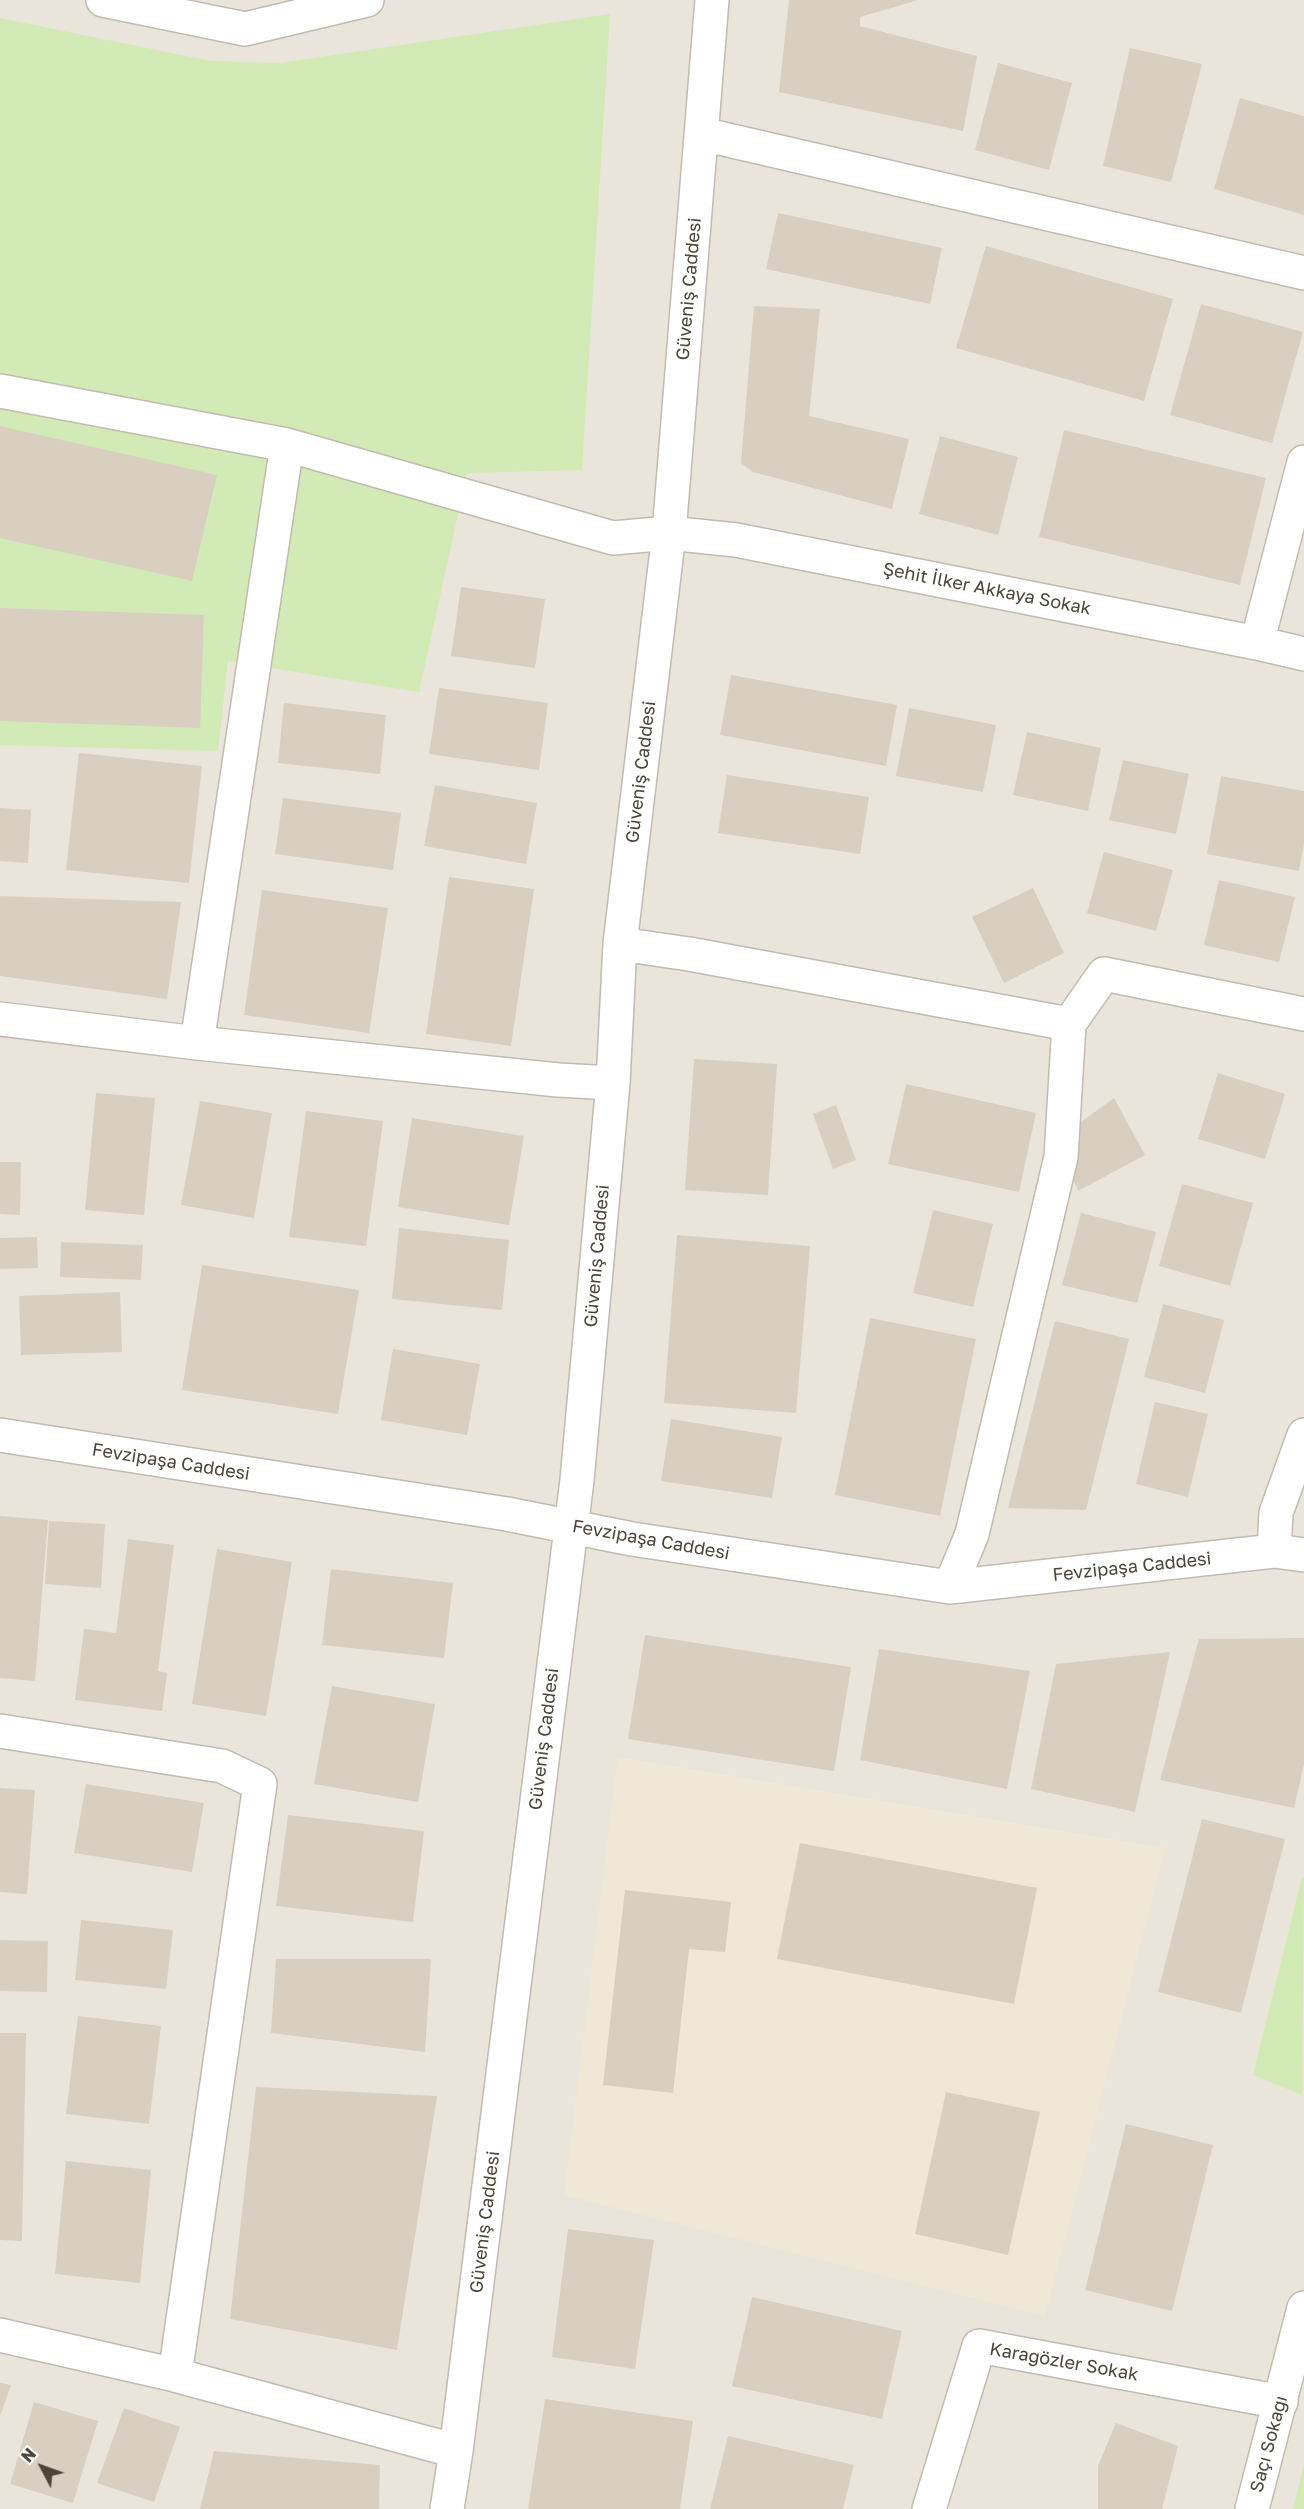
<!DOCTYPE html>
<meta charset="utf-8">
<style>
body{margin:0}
#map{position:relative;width:1304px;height:2509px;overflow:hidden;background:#f6f3ec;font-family:"Golos Text",sans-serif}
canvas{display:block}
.north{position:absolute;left:12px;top:2437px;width:60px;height:60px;-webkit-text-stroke:4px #fff;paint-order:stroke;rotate:311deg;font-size:16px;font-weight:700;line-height:24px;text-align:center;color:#4b4439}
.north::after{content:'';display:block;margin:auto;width:21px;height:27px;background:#4b4439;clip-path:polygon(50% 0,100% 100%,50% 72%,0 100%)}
</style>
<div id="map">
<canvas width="1304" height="2509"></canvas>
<div class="north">N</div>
</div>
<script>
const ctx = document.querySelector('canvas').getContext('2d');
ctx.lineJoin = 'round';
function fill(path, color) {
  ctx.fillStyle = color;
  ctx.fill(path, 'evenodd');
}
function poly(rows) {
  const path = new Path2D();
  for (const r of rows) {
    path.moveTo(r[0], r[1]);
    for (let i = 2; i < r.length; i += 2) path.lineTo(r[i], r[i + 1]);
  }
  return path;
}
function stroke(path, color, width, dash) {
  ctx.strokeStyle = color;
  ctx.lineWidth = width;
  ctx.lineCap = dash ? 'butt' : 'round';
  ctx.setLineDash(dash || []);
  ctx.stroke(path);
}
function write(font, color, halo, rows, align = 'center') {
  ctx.font = font + ' "Golos Text",sans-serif';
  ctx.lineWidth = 4.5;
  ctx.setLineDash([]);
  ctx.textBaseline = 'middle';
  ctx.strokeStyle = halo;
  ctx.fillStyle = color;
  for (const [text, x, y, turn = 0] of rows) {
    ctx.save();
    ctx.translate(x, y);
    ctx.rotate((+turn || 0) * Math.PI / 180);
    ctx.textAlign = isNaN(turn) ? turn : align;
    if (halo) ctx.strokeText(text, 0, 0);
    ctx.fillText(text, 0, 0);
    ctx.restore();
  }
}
fill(poly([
 [0,0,1304,0,1304,2509,0,2509]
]), '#eae5da');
fill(poly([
 [618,1757,1165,1848,1045,2316,564,2195]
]), '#efe8d6');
fill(poly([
 [610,14,582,470,467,473,419,692,228,661,218,751,0,745,0,18,211,61,280,63],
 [1302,1877,1304,1877,1302,2095,1253,2075],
 [1304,2464,1304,2509,1293,2509]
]), '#d2eab5');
fill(poly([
 [789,0,918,0,860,17,860,26,977,56,963,131,779,92],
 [1130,48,1202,64,1171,182,1103,166],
 [998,63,1072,83,1049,170,975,150],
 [1240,98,1304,116,1304,215,1214,189],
 [778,213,942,248,930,304,766,269],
 [986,246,1173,299,1144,401,956,348],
 [1201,304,1303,332,1272,443,1170,415],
 [754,306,820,309,809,416,909,439,892,509,753,472,741,463],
 [0,426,217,475,192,581,0,538],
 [1064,430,1266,478,1240,585,1039,537],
 [940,436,1018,457,998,535,919,514],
 [461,587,545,599,535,668,451,656],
 [0,608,204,615,200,728,0,721],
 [731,675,897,705,886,766,720,735],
 [439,688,548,703,539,770,429,754],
 [284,703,386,715,380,774,278,763],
 [909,708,996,725,983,792,896,776],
 [1027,732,1101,748,1088,811,1013,795],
 [79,753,202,766,189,883,66,870],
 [1123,760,1189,774,1176,834,1109,820],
 [727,775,869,797,860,854,718,833],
 [1221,776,1304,791,1304,844,1299,871,1207,854],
 [435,785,537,803,526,864,424,846],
 [283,798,401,813,393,870,275,854],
 [0,808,31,810,28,863,0,861],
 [1104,852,1173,870,1156,931,1087,913],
 [449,877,534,889,511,1046,426,1034],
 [1219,880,1295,897,1279,962,1204,945],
 [1033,888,1064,953,1004,983,972,917],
 [262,890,388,908,369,1033,244,1015],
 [0,896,181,902,167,999,0,976],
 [694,1059,777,1064,768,1195,685,1190],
 [1218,1073,1285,1094,1265,1159,1198,1139],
 [906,1084,1036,1113,1019,1192,888,1164],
 [96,1093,155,1098,144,1215,85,1210],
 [1114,1098,1145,1155,1078,1191,1067,1162,1081,1122],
 [200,1101,272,1113,254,1218,181,1205],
 [836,1105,856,1160,833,1169,813,1114],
 [306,1111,383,1121,366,1246,289,1237],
 [412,1118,524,1136,509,1225,398,1207],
 [0,1162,21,1162,20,1215,0,1214],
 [1182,1184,1253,1203,1230,1286,1159,1266],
 [933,1210,993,1224,973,1307,913,1293],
 [1081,1213,1156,1232,1137,1303,1062,1285],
 [399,1228,509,1240,502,1310,392,1299],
 [677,1235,810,1246,796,1413,664,1403],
 [37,1237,38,1268,0,1269,0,1238],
 [61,1242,143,1245,141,1280,60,1277],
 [202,1265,359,1290,338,1414,182,1390],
 [120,1292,122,1352,21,1355,19,1296],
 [1163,1304,1224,1320,1205,1393,1144,1377],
 [870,1318,976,1339,940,1516,835,1495],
 [1055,1321,1129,1339,1086,1510,1008,1508],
 [393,1349,480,1364,467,1435,381,1420],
 [1155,1402,1208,1414,1188,1497,1136,1484],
 [671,1419,782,1437,772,1498,661,1481],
 [0,1516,48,1520,35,1681,0,1678],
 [49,1521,105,1524,101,1588,45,1584],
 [128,1539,174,1545,158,1671,167,1673,162,1711,75,1700,84,1629,116,1633],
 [217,1549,292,1562,266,1716,192,1704],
 [331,1569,453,1583,444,1658,322,1645],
 [645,1635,851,1667,834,1771,628,1739],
 [1304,1638,1304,1764,1294,1808,1160,1780,1199,1639],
 [879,1649,1030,1671,1007,1789,860,1760],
 [1170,1652,1135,1812,1031,1789,1056,1664],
 [332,1686,435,1704,418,1802,314,1784],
 [86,1784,204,1803,192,1872,74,1853],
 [0,1788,35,1790,27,1894,0,1892],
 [288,1815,424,1831,413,1922,276,1906],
 [1202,1819,1285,1839,1241,2013,1158,1992],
 [800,1843,1037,1888,1014,2004,777,1959],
 [625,1890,731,1902,725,1952,689,1949,673,2093,603,2085],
 [81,1920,173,1930,166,1989,75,1980],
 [0,1940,48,1941,47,1992,0,1991],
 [276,1959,431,1959,425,2052,271,2033],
 [78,2016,161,2026,149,2124,66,2114],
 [0,2033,26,2033,22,2241,0,2240],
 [256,2087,437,2096,397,2350,230,2319],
 [946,2092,1040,2112,1008,2255,915,2234],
 [1126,2124,1213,2145,1172,2311,1085,2290],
 [66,2161,151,2170,140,2283,55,2274],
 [568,2229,654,2240,635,2369,552,2357],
 [752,2297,902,2331,882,2419,732,2386],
 [0,2383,11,2385,0,2416],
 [545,2399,693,2421,680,2509,528,2509],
 [34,2402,98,2421,73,2503,10,2484],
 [124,2408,180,2427,154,2502,97,2483],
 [1116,2423,1178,2446,1162,2509,1098,2509,1098,2466],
 [728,2436,854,2465,843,2509,710,2509],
 [214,2451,380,2465,379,2509,200,2509]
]), '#d8cfc1');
const minor = poly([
 [103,0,245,29,367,0],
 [702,134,1304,273],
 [0,391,287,445,613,538,669,533,736,540,1257,643,1304,654],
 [1257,643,1304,462],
 [620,944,689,954,1069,1024,1104,974,1304,1014],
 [0,1019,197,1043,558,1080,613,1083],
 [197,1043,287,445],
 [0,1435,507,1514,632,1539,950,1587,1274,1551,1304,1555],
 [1274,1551,1276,1513,1304,1435],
 [950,1587,972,1534,1061,1157,1069,1024],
 [0,1731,222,1766,260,1784,175,2375],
 [0,2335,175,2375,456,2451],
 [447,2509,456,2451,577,1480,613,1083,620,944,669,533,712,0],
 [929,2509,979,2346,1281,2402],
 [1252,2509,1304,2308]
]);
stroke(minor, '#c2bbae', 36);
stroke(minor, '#fff', 33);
write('18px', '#4b4439', '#fff', [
 ["Güveniş Caddesi",689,289,-85],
 ["Şehit İlker Akkaya Sokak",987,589,11],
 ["Güveniş Caddesi",641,772,-83],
 ["Güveniş Caddesi",597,1256,-85],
 ["Fevzipaşa Caddesi",171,1462,9],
 ["Fevzipaşa Caddesi",651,1540,10],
 ["Fevzipaşa Caddesi",1132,1567,-6],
 ["Güveniş Caddesi",544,1739,-83],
 ["Güveniş Caddesi",485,2222,-83],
 ["Karagözler Sokak",1064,2362,10],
 ["Saçı Sokağı",1269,2444,-75]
]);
</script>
